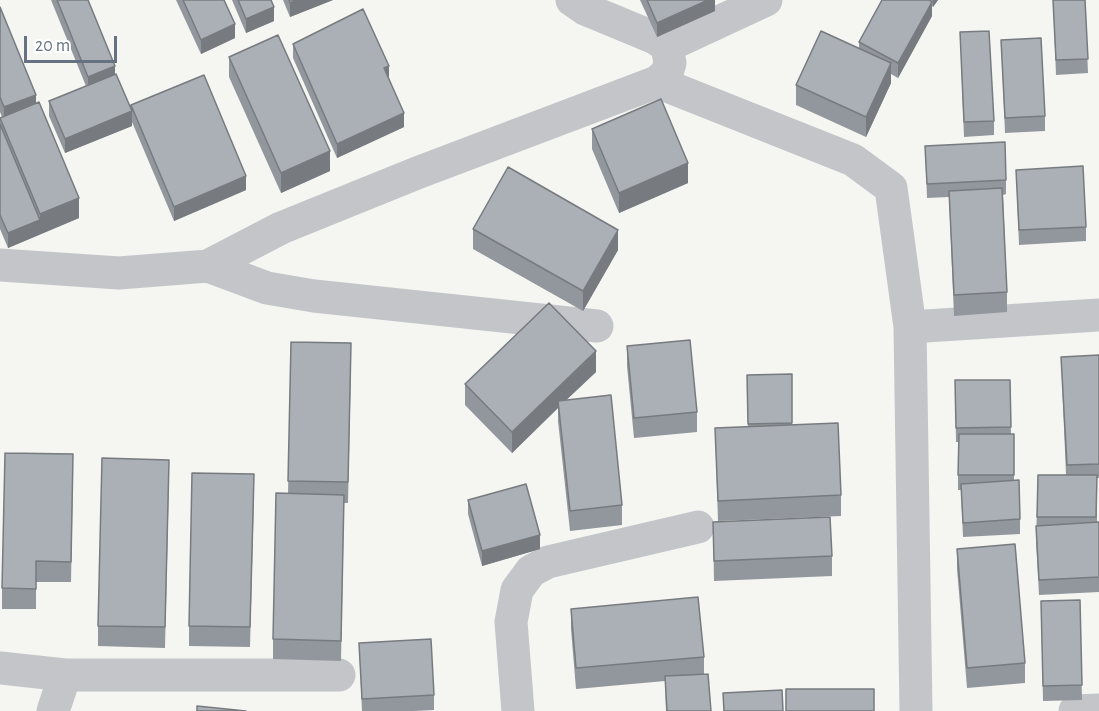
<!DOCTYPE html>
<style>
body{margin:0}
#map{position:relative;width:1099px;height:711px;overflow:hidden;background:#f5f5f2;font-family:"Alegreya Sans",sans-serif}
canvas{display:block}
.scale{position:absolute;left:24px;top:36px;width:93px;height:27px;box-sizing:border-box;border:3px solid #667281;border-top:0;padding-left:8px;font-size:18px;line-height:21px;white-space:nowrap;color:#667281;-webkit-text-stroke:4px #fff;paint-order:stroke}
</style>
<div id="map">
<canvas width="1099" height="711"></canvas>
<div class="scale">20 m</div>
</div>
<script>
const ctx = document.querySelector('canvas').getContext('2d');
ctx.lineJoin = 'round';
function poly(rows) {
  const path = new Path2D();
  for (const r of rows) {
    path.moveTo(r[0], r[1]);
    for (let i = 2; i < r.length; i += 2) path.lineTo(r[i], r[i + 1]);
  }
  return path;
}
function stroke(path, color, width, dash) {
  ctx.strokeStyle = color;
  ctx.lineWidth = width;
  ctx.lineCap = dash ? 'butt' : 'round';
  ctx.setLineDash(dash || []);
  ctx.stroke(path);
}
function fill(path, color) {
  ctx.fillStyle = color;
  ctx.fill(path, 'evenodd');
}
stroke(poly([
 [667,46,766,0],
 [657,82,853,160,891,188,910,327,916,711],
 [0,265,119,273,208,266,281,228,417,173,657,82,667,73,670,63,667,46,655,38,585,9,572,0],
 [208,266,267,288,314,296,597,326],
 [910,327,1099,315],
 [0,668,65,675,339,675],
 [53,711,65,675],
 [518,711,511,622,517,590,531,571,548,562,698,527],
 [1075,711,1099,710]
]), '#c3c5c9', 33);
fill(poly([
 [51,0,88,0,115,74,131,109,131,105,246,190,174,221,132,122,132,126,65,153,49,116,49,101,86,86],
 [176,0,224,0,235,38,201,54],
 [232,0,271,0,274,21,246,33],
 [283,0,333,0,290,17],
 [640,0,715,0,715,11,657,37],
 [882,0,938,0,933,7,932,6,932,16,898,78,891,74,891,83,866,137,796,105,796,85,859,48,859,42],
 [1053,0,1085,0,1088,73,1056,75],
 [0,7,79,218,8,248,0,229,0,118,2,117,0,112],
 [960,32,994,121,994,135,964,137],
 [1001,40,1045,116,1045,131,1005,133],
 [293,44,389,78,404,127,337,158,293,58],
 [229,57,330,171,281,193,229,77],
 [592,129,688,183,619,213,592,149],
 [925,146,1006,180,1006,194,1003,195,1007,292,1007,312,954,316,949,197,927,198],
 [1016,170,1086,227,1086,241,1019,245],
 [473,229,618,250,583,311,473,249],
 [291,342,351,363,348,503,344,503,341,661,273,659,273,639,288,494],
 [627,346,697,412,697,432,634,438,627,366],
 [1099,355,1099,478,1097,478,1097,523,1099,522,1099,592,1039,595,1036,540,1038,475,1066,475,1061,357],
 [596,372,566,400,622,505,622,525,570,531,558,421,558,408,512,453,465,405,465,384],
 [792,374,792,425,841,495,841,516,718,521,715,428,748,427,747,375],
 [955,380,1010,380,1011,434,1014,434,1014,481,1020,519,1020,534,963,537,961,490,958,490,958,442,956,442],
 [73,475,71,582,36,582,36,609,2,609,2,588],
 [169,480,165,648,98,646,98,626],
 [254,494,250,647,189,646,189,626],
 [468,500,540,549,482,566,468,514],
 [713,522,832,556,832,576,714,581],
 [957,549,1025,663,1025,683,967,688,957,569],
 [1080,600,1082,700,1043,701,1041,601],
 [571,609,704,657,704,674,711,711,666,711,665,681,576,689,571,629],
 [359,643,434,695,434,710,414,711,362,711]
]), '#92979d');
fill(poly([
 [297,0,333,0,290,17,290,3],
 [708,0,715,0,715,11,657,37,657,23],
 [933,0,938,0,933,7],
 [932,2,932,16,898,78,898,63],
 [274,7,274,21,246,33,246,19],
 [235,24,235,38,201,54,201,40],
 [891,63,891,83,866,137,866,117],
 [115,66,115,80,88,92,88,77],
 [389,66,389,80,384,68],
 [36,95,36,109,4,122,4,107],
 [132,111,132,126,65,153,65,139],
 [404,113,404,127,337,158,337,144],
 [330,151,330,171,281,193,281,173],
 [688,163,688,183,619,213,619,193],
 [246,176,246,190,174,221,174,207],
 [79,198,79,218,8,248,8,233,40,220,40,214],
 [618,230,618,250,583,311,583,291],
 [596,351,596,372,559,407,558,401,558,408,512,453,512,432],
 [540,535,540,549,482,566,482,551]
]), '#777b7f');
const building = poly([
 [57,0,88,0,115,66,88,77,57,0],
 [183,0,224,0,235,24,201,40,183,0],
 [238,0,271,0,274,7,246,19,238,0],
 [289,0,297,0,290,3,289,0],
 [647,0,708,0,657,23,647,0],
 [882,0,929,0,932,2,898,63,859,42,882,0],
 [1053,0,1085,0,1088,59,1056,60,1053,0],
 [0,7,36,95,4,107,0,97,0,7],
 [363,9,389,66,384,68,404,113,337,144,293,44,363,9],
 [821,31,891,63,866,117,796,85,821,31],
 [989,31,994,121,964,122,960,32,989,31],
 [278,35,330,151,281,173,229,57,278,35],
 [1041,38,1045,116,1005,118,1001,40,1041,38],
 [116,74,132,111,65,139,49,101,116,74],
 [204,75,246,176,174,207,131,105,204,75],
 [661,99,688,163,619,193,592,129,661,99],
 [39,102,79,198,40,214,0,118,39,102],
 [0,124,40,220,8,233,0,215,0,124],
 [1005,142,1006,180,927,184,925,146,1005,142],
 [1083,166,1086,227,1019,230,1016,170,1083,166],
 [508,167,618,230,583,291,473,229,508,167],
 [1002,188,1007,292,954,295,949,191,1002,188],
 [549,303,596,351,512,432,465,384,549,303],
 [690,340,697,412,634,418,627,346,690,340],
 [291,342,351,343,348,482,288,481,291,342],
 [1099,355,1099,464,1067,465,1061,357,1099,355],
 [792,374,792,423,748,424,747,375,792,374],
 [955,380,1010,380,1011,427,956,428,955,380],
 [611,395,622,505,570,511,558,401,611,395],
 [838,423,841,495,718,501,715,428,838,423],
 [959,434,1014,434,1014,475,958,475,959,434],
 [5,453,73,454,71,562,36,561,36,589,2,588,5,453],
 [102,458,169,460,165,627,98,626,102,458],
 [192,473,254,474,250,627,189,626,192,473],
 [1038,475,1097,475,1096,517,1037,517,1038,475],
 [1019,480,1020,519,963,523,961,484,1019,480],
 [526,484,540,535,482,551,468,500,526,484],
 [276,493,344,495,341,641,273,639,276,493],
 [830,517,832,556,714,561,713,522,830,517],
 [1099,522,1099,577,1039,580,1036,526,1099,522],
 [1015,544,1025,663,967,668,957,549,1015,544],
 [698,597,704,657,576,668,571,609,698,597],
 [1080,600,1082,685,1043,686,1041,601,1080,600],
 [431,639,434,695,362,699,359,643,431,639],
 [708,674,711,711,667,711,665,676,708,674],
 [786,689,874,689,874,711,786,711,786,689],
 [782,690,783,711,724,711,723,693,782,690],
 [197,706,246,711,197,711,197,706]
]);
fill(building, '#aab0b6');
stroke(building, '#777b7f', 1.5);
</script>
